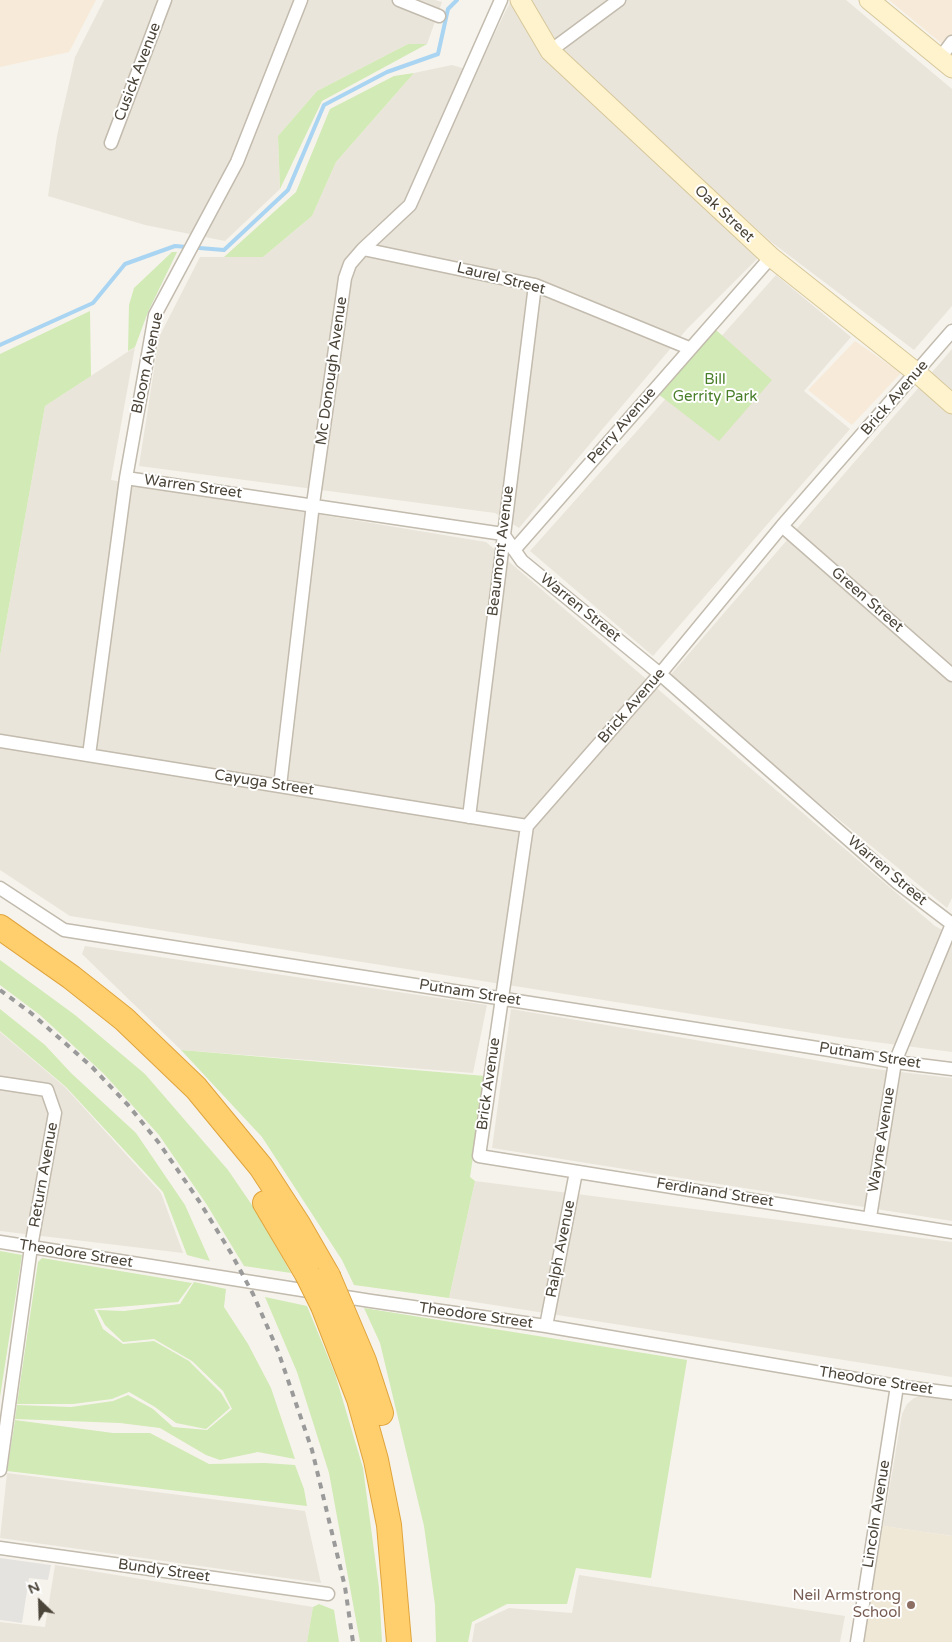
<!DOCTYPE html>
<style>
body{margin:0}
#map{position:relative;width:952px;height:1642px;overflow:hidden;background:#f6f3ec;font-family:"Varela Round",sans-serif}
canvas{display:block}
.north{position:absolute;left:15px;top:1577px;width:50px;height:50px;-webkit-text-stroke:4px #fff;paint-order:stroke;rotate:336deg;font-size:14px;font-weight:700;line-height:20px;text-align:center;color:#4b4439}
.north::after{content:'';display:block;margin:auto;width:18px;height:22px;background:#4b4439;clip-path:polygon(50% 0,100% 100%,50% 72%,0 100%)}
</style>
<div id="map">
<canvas width="952" height="1642"></canvas>
<div class="north">N</div>
</div>
<script>
const ctx = document.querySelector('canvas').getContext('2d');
ctx.lineJoin = 'round';
function fill(path, color) {
  ctx.fillStyle = color;
  ctx.fill(path, 'evenodd');
}
function poly(rows) {
  const path = new Path2D();
  for (const r of rows) {
    path.moveTo(r[0], r[1]);
    for (let i = 2; i < r.length; i += 2) path.lineTo(r[i], r[i + 1]);
  }
  return path;
}
function stroke(path, color, width, dash) {
  ctx.strokeStyle = color;
  ctx.lineWidth = width;
  ctx.lineCap = dash ? 'butt' : 'round';
  ctx.setLineDash(dash || []);
  ctx.stroke(path);
}
function write(font, color, halo, rows, align = 'center') {
  ctx.font = font + ' "Varela Round",sans-serif';
  ctx.lineWidth = 4;
  ctx.setLineDash([]);
  ctx.textBaseline = 'middle';
  ctx.strokeStyle = halo;
  ctx.fillStyle = color;
  for (const [text, x, y, turn = 0] of rows) {
    ctx.save();
    ctx.translate(x, y);
    ctx.rotate((+turn || 0) * Math.PI / 180);
    ctx.textAlign = isNaN(turn) ? turn : align;
    if (halo) ctx.strokeText(text, 0, 0);
    ctx.fillText(text, 0, 0);
    ctx.restore();
  }
}
fill(poly([
 [104,0,435,0,442,2,427,44,408,44,317,91,278,136,280,189,225,241,145,225,48,196,57,136,75,57],
 [531,0,846,0,952,89,952,306,914,350,770,241,565,55],
 [510,2,544,56,760,256,687,329,519,528,495,513,139,466,159,337,200,257,263,257,312,216,336,162,414,73,452,65,476,72],
 [776,275,851,337,804,391,850,429,653,656,530,551],
 [135,347,111,480,486,542,935,926,952,935,952,1052,844,1038,70,916,0,870,0,656,45,406],
 [952,349,952,898,947,908,667,679],
 [85,946,487,1005,473,1073,181,1050,82,954],
 [511,1009,850,1066,952,1078,952,1221,492,1148],
 [0,1032,65,1087,161,1193,183,1253,0,1231],
 [475,1181,952,1242,952,1377,449,1298],
 [922,1395,952,1398,952,1536,883,1526,902,1414,907,1404,914,1398],
 [7,1473,305,1511,321,1583,0,1538],
 [55,1565,313,1607,307,1642,0,1642,0,1622,45,1627],
 [579,1575,845,1616,840,1642,472,1642,475,1624,509,1608,572,1613]
]), '#eae5da');
fill(poly([
 [0,0,96,0,69,52,0,67],
 [889,0,952,0,952,52],
 [855,341,901,373,852,425,808,390]
]), '#f7ead8');
fill(poly([
 [883,1526,952,1536,952,1642,863,1642]
]), '#efe8d6');
fill(poly([
 [408,44,427,44,322,101,280,189,278,136,317,91],
 [414,73,336,162,312,216,263,257,224,257,296,192,330,109,394,76],
 [172,252,177,252,148,312,135,347,128,351,129,305,134,288],
 [90,311,91,376,45,406,0,656,0,354],
 [716,330,772,380,719,441,658,394],
 [0,960,75,1015,145,1074,228,1170,254,1208,291,1273,244,1266,207,1205,159,1135,104,1074,40,1015,0,985],
 [0,1009,45,1045,71,1073,136,1133,185,1205,210,1261,187,1255,163,1192,66,1087,0,1031],
 [181,1050,485,1076,470,1177,475,1181,449,1298,354,1285,342,1260,262,1137],
 [0,1251,22,1255,0,1397],
 [42,1258,192,1283,178,1302,94,1309,103,1329,123,1344,154,1341,189,1361,221,1393,230,1408,206,1429,176,1423,155,1407,129,1392,112,1399,73,1404,17,1404,38,1262],
 [194,1282,226,1289,224,1307,248,1344,271,1388,295,1459,258,1452,220,1460,206,1455,160,1428,120,1423,15,1419,17,1405,71,1407,113,1401,128,1395,153,1409,173,1427,207,1430,232,1409,223,1391,192,1361,154,1339,123,1342,105,1325,97,1310,124,1311,180,1304],
 [265,1297,307,1306,335,1374,363,1468,379,1588,382,1642,360,1642,329,1473,297,1372],
 [364,1308,687,1360,651,1578,576,1568,567,1604,507,1604,472,1622,468,1642,436,1642,435,1605,424,1526,380,1343],
 [15,1420,113,1433,150,1433,209,1464,265,1463,295,1465,304,1489,307,1506,7,1471],
 [319,1604,334,1610,339,1642,307,1642,313,1607]
]), '#d2eab5');
fill(poly([
 [0,1558,51,1565,48,1580,29,1578,22,1623,0,1620]
]), '#e5e3e0');
stroke(poly([
 [0,345,93,303,125,264,175,246,224,250,288,190,324,105,387,72,438,54,448,9,457,0]
]), '#a9d4f2', 4);
const street = poly([
 [399,0,439,16],
 [550,51,619,0],
 [940,58,952,42],
 [111,143,165,0],
 [363,249,535,285,689,348],
 [952,331,782,526,660,674,527,826,479,1156,952,1232],
 [126,478,503,534,522,561,660,674,898,883,952,924],
 [782,526,952,675],
 [514,550,771,257],
 [0,741,527,826],
 [89,755,126,478,155,315,237,162,301,0],
 [280,786,313,504,345,278,350,264,363,249,410,205,501,0],
 [469,817,535,285],
 [0,888,64,930,830,1050,895,1062,952,1069],
 [0,1083,47,1090,55,1113,31,1247,0,1470],
 [870,1217,895,1062,952,924],
 [0,1242,371,1301,546,1326,897,1386,952,1393],
 [546,1326,576,1172],
 [0,1548,328,1594],
 [857,1642,897,1386]
]);
const secondary = poly([
 [520,0,550,51,771,257,917,373,952,404],
 [869,0,952,68]
]);
const highway = poly([
 [0,927,71,977,124,1019,196,1088,261,1167,298,1224,328,1276],
 [265,1203,307,1274],
 [323,1306,359,1399,376,1460,389,1525,399,1642],
 [342,1309,364,1361,381,1413]
]);
stroke(street, '#c2bbae', 15);
stroke(secondary, '#d6c79b', 21);
stroke(highway, '#e0a43c', 26);
stroke(street, '#fff', 12);
stroke(secondary, '#fff3cd', 19);
stroke(highway, '#ffcf6e', 24);
stroke(poly([
 [0,990,31,1013,92,1067,128,1105,159,1143,199,1201,231,1253,253,1294,278,1351,312,1450,345,1587,353,1642]
]), '#9a9a9a', 4, [6, 6]);
const highwayBridge = poly([
 [307,1274,323,1306],
 [328,1276,342,1309]
]);
stroke(highwayBridge, '#e0a43c', 26, []);
stroke(highwayBridge, '#ffcf6e', 24);
for (const [x, y, r, color] of [
 [911,1605,5,"#8d6e63"]
]) {
  const dot = new Path2D();
  dot.arc(x, y, r, 0, 2 * Math.PI);
  ctx.fillStyle = color;
  ctx.fill(dot);
  stroke(dot, '#fff', 2);
}
write('15px', '#4b4439', '#fff', [
 ["Cusick Avenue",138,72,-69],
 ["Oak Street",724,214,43],
 ["Laurel Street",501,279,14],
 ["Bloom Avenue",148,363,-78],
 ["Mc Donough Avenue",332,371,-82],
 ["Brick Avenue",895,398,-49],
 ["Perry Avenue",622,426,-49],
 ["Warren Street",193,487,8],
 ["Beaumont Avenue",501,551,-83],
 ["Green Street",867,600,41],
 ["Warren Street",580,608,39],
 ["Brick Avenue",632,706,-49],
 ["Cayuga Street",264,783,9],
 ["Warren Street",887,871,40],
 ["Putnam Street",470,993,9],
 ["Putnam Street",870,1056,9],
 ["Brick Avenue",489,1084,-82],
 ["Wayne Avenue",882,1140,-81],
 ["Return Avenue",44,1175,-80],
 ["Ferdinand Street",715,1193,9],
 ["Ralph Avenue",561,1249,-79],
 ["Theodore Street",76,1254,9],
 ["Theodore Street",476,1316,8],
 ["Theodore Street",876,1381,9],
 ["Lincoln Avenue",877,1514,-81],
 ["Bundy Street",164,1571,8]
]);
write('15px', '#4a7f2a', '#fff', [
 ["Bill",715,380],
 ["Gerrity Park",715,397]
]);
write('15px', '#785e54', '#fff', [
 ["Neil Armstrong",901,1596],
 ["School",901,1613]
], 'right');
</script>
